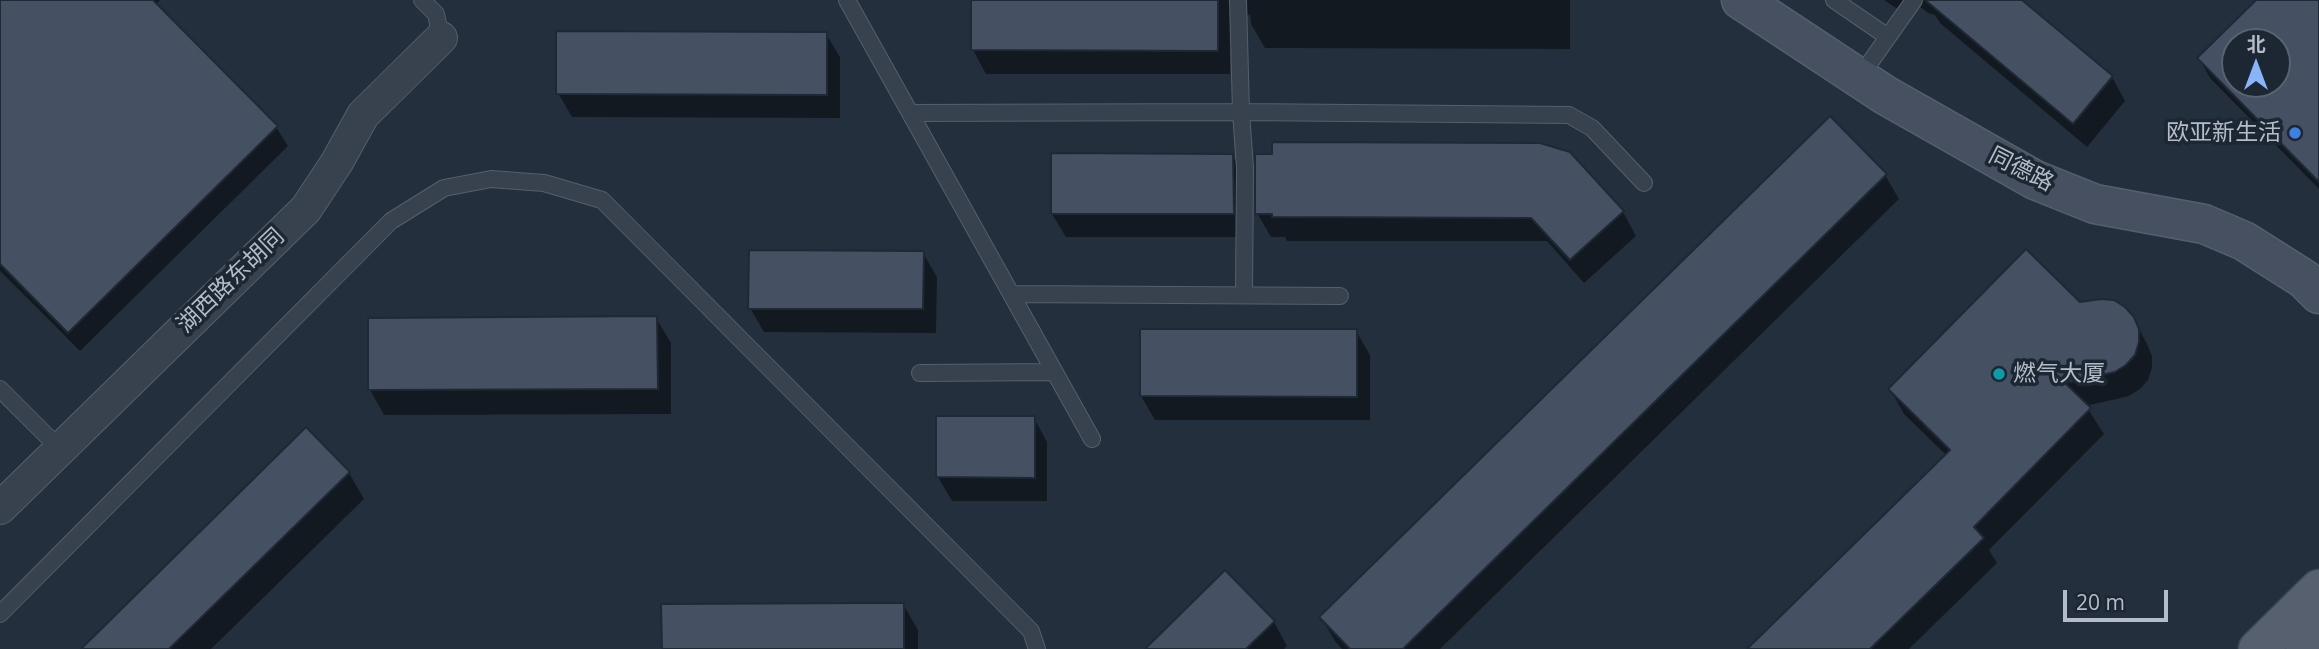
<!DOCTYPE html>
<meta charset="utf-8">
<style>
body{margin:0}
#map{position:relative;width:2319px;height:649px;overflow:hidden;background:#242f3e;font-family:"Open Sans","Noto Sans SC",sans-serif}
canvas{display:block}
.north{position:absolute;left:2221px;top:28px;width:70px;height:70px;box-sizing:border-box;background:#1d2633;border:2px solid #59626f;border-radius:50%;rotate:0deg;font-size:19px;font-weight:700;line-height:28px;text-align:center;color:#b4bcc9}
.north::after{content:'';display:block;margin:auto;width:24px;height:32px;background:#8ab4f8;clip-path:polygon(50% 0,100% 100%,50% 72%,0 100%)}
.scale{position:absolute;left:2063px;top:590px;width:105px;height:32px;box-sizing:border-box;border:4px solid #b4bcc9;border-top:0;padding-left:9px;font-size:21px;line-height:24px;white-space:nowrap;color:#b4bcc9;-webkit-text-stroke:5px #1d2633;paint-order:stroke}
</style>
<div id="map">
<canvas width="2319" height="649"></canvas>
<div class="north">北</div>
<div class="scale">20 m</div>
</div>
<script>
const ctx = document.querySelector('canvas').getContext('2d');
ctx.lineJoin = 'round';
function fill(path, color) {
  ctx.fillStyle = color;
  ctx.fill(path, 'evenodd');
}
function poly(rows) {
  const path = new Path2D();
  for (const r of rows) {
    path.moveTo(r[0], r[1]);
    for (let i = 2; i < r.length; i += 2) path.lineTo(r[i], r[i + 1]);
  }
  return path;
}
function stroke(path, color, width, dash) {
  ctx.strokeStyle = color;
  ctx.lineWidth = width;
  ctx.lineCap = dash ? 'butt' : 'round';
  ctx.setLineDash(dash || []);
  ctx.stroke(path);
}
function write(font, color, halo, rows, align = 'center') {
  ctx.font = font + ' "Open Sans","Noto Sans SC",sans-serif';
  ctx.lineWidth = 7;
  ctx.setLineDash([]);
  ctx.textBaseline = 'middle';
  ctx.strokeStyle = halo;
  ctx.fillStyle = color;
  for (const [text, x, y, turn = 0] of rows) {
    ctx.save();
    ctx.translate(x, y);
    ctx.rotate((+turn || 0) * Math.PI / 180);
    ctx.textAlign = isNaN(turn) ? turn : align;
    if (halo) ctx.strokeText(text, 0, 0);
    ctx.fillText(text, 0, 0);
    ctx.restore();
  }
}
fill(poly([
 [0,0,160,0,155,5,276,127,288,146,80,351,0,271],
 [973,0,1570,0,1570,49,1265,48,1251,24,1250,14,1241,20,1241,48,1230,48,1230,74,986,74,973,50],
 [1884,0,2019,0,2112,77,2125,101,2087,147,1940,23,1935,15,1928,13,1918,5,1910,17],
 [2258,0,2319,0,2319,189,2210,78,2199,58],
 [2235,42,2277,42,2277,84,2235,84],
 [826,34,840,57,840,118,572,117,558,93],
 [1232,155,1246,179,1247,237,1066,237,1052,214],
 [1885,175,1899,199,1440,649,1342,649,1335,641,1321,617],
 [1623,212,1636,236,1584,283,1547,241,1287,241,1285,237,1271,237,1257,213],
 [923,253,937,277,936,333,764,332,750,308],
 [2080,304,2133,318,2147,344,2152,356,2152,368,2148,380,2140,389,2129,396,2086,406,2104,434,1989,550,1997,563,1909,649,1750,649,1947,456,1904,414,1890,389],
 [656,318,671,343,671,414,384,415,370,390],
 [1356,331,1370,355,1370,420,1155,420,1141,396],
 [1034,418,1047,442,1047,501,952,501,938,477],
 [349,473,364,499,211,649,83,649],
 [903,604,918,630,918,649,663,649],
 [1274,622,1287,646,1284,649,1147,649]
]), '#0007');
const building = poly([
 [0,0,153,0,278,126,68,333,0,264,0,0],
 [971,0,1218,0,1218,51,971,50,971,0],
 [1925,0,2022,0,2113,76,2073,124,1925,0],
 [2256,0,2319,0,2319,182,2197,58,2256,0],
 [2235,42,2277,42,2277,84,2235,84,2235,42],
 [556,31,827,32,827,95,556,94,556,31],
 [1830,116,1887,174,1403,649,1350,649,1319,617,1830,116],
 [1272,142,1540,143,1570,152,1624,211,1570,260,1531,218,1272,217,1272,214,1255,214,1255,154,1272,154,1272,142],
 [1051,153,1233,154,1234,214,1051,214,1051,153],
 [2026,249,2080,302,2101,299,2114,300,2125,307,2134,317,2139,329,2139,342,2135,355,2126,365,2115,372,2065,383,2091,408,1974,527,1984,538,1870,649,1747,649,1950,450,1888,389,2026,249],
 [749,250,924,251,923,309,748,309,749,250],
 [657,316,658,389,368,390,368,318,657,316],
 [1140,329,1357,329,1357,397,1140,396,1140,329],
 [936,416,1035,416,1035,478,936,477,936,416],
 [306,427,350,472,169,649,81,649,306,427],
 [1225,570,1275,621,1246,649,1145,649,1225,570],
 [868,603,904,603,904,649,662,649,661,604,868,603]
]);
fill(building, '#455162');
stroke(building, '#1f2835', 2);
const lane = poly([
 [422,0,436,14,441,38],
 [847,0,1092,439],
 [1238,0,1241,112,1245,168,1244,295],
 [1834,0,1888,37],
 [1859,78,1914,0],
 [910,113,1241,112,1569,115,1592,128,1644,183],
 [1011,294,1340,296],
 [920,373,1054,372],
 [0,389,59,448],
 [0,614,391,221,444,188,491,179,544,183,602,200,1031,631,1037,649]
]);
const street = poly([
 [0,508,306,209,337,162,363,115,441,38]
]);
const secondary = poly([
 [1741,0,1885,95,2035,180,2095,204,2204,224,2244,241,2304,279,2319,294]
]);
const primary = poly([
 [2258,649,2319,589],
 [2305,649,2319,635]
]);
stroke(lane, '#565f6c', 18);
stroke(street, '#565f6c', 34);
stroke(secondary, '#565f6c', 41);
stroke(primary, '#414a57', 41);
stroke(lane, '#38414e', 16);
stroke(street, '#38414e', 32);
stroke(secondary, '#465061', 38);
stroke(primary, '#56606e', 38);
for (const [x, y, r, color] of [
 [2295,133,7,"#3f7fe0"],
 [1999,374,7,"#0f9aa8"]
]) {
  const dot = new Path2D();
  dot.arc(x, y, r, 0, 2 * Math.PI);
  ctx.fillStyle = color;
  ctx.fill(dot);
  stroke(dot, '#1d2633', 2.5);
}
write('23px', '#b4bcc9', '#1d2633', [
 ["欧亚新生活",2281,133],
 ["燃气大厦",2013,374,"left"]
], 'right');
write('23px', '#b4bcc9', '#1d2633', [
 ["同德路",2021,170,27],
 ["湖西路东胡同",231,281,-44]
]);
</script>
